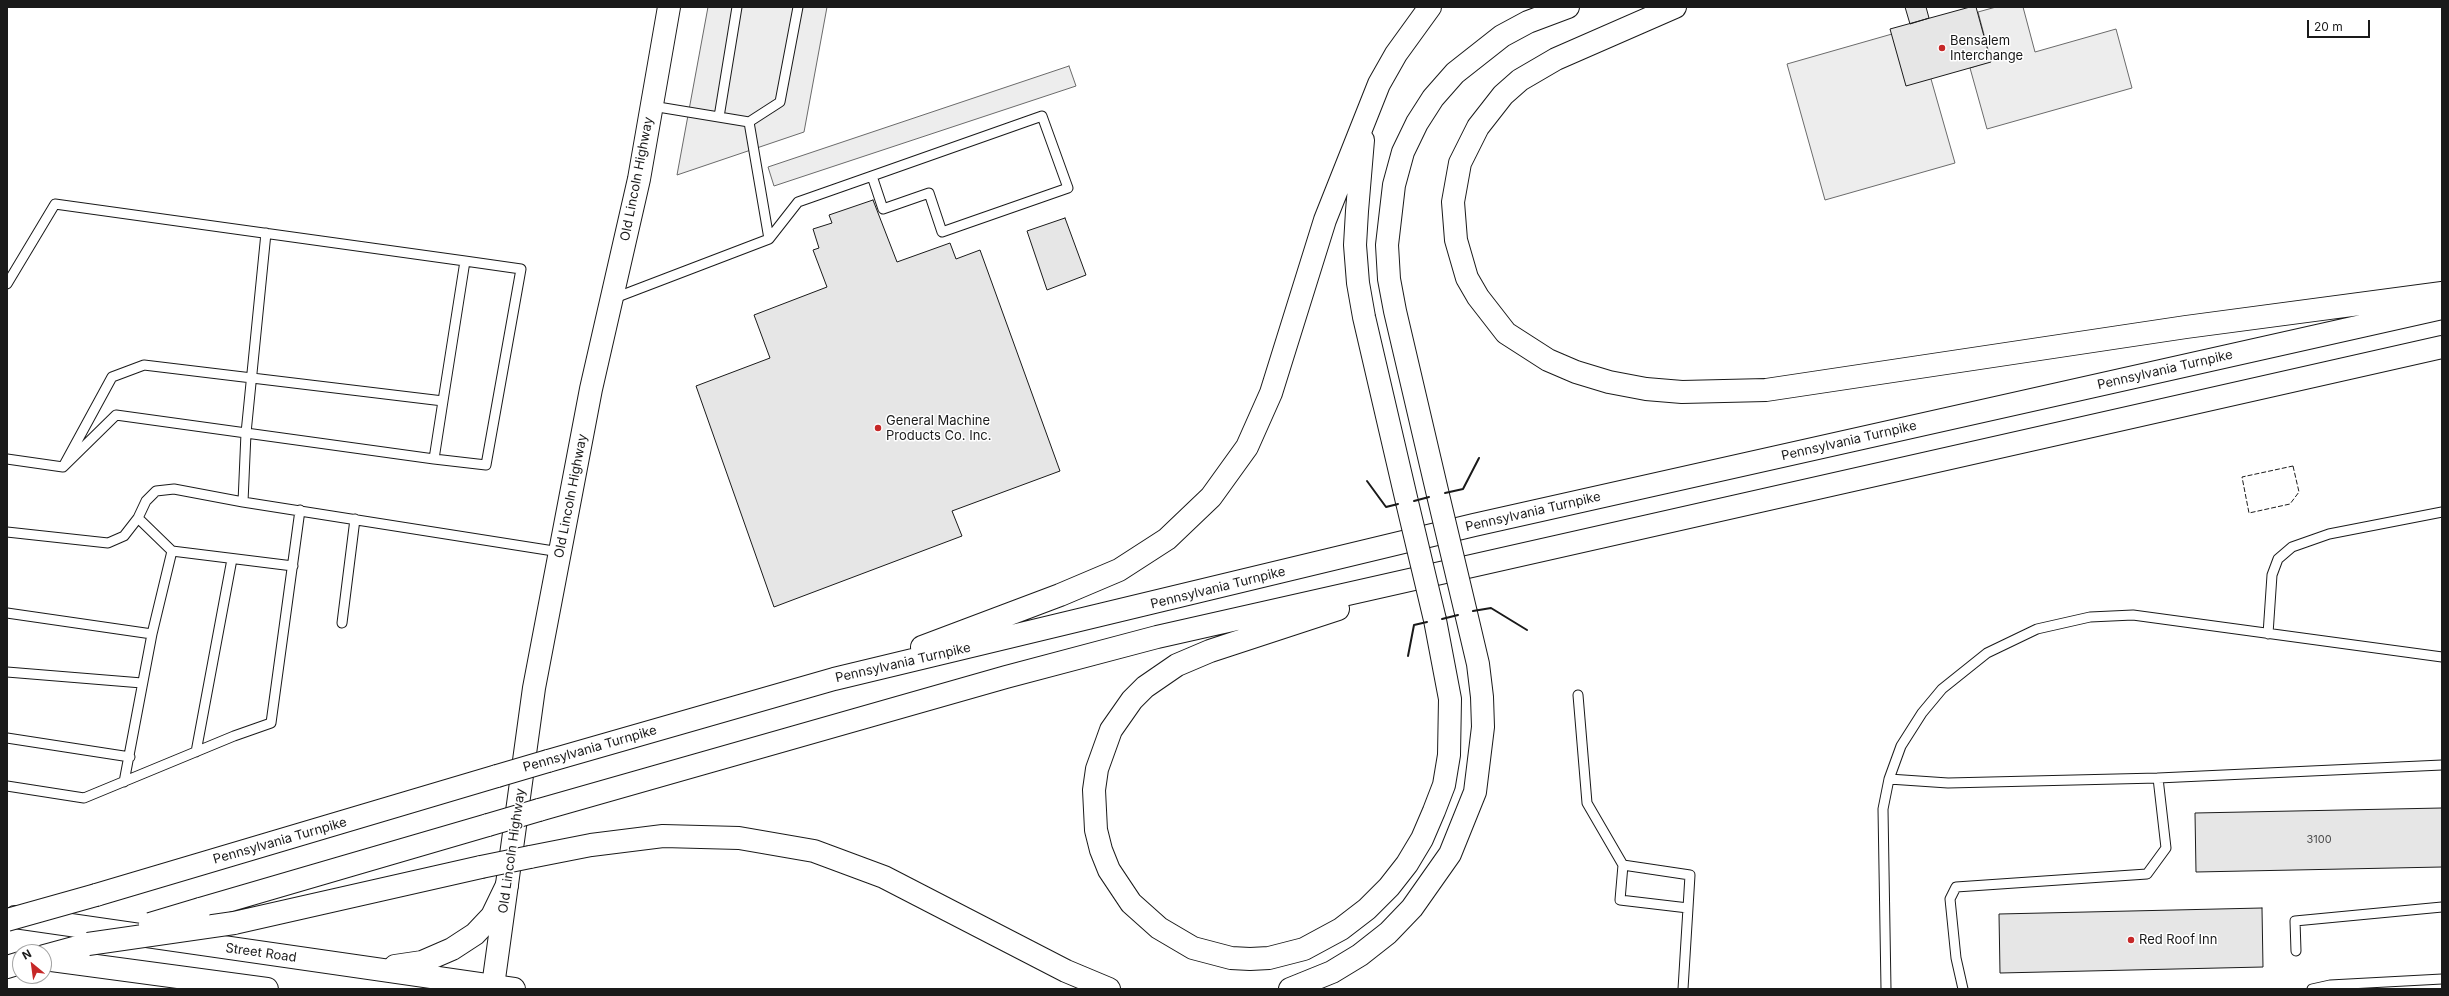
<!DOCTYPE html>
<style>
body{margin:0}
#map{position:relative;width:2449px;height:996px;overflow:hidden;background:#fff;font-family:Inter,sans-serif}
canvas{display:block}
.frame{position:absolute;inset:0;border:8px solid #1a1a1a;pointer-events:none}
.north{position:absolute;left:12px;top:944px;width:40px;height:40px;box-sizing:border-box;background:#fff;border:1px solid #a3a3a3;border-radius:50%;rotate:331deg;font-size:11px;font-weight:700;line-height:16px;text-align:center;color:#1a1a1a}
.north::after{content:'';display:block;margin:auto;width:14px;height:18px;background:#c62828;clip-path:polygon(50% 0,100% 100%,50% 72%,0 100%)}
.scale{position:absolute;left:2307px;top:20px;width:63px;height:18px;box-sizing:border-box;border:2px solid #1a1a1a;border-top:0;padding-left:5px;font-size:12px;line-height:14px;white-space:nowrap;color:#1a1a1a;-webkit-text-stroke:3px #fff;paint-order:stroke}
</style>
<div id="map">
<canvas width="2449" height="996"></canvas>
<div class="frame"></div>
<div class="north">N</div>
<div class="scale">20 m</div>
</div>
<script>
const ctx = document.querySelector('canvas').getContext('2d');
ctx.lineJoin = 'round';
function fill(path, color) {
  ctx.fillStyle = color;
  ctx.fill(path, 'evenodd');
}
function poly(rows) {
  const path = new Path2D();
  for (const r of rows) {
    path.moveTo(r[0], r[1]);
    for (let i = 2; i < r.length; i += 2) path.lineTo(r[i], r[i + 1]);
  }
  return path;
}
function stroke(path, color, width, dash) {
  ctx.strokeStyle = color;
  ctx.lineWidth = width;
  ctx.lineCap = dash ? 'butt' : 'round';
  ctx.setLineDash(dash || []);
  ctx.stroke(path);
}
function write(font, color, halo, rows, align = 'center') {
  ctx.font = font + ' Inter,sans-serif';
  ctx.lineWidth = 3;
  ctx.setLineDash([]);
  ctx.textBaseline = 'middle';
  ctx.strokeStyle = halo;
  ctx.fillStyle = color;
  for (const [text, x, y, turn = 0] of rows) {
    ctx.save();
    ctx.translate(x, y);
    ctx.rotate((+turn || 0) * Math.PI / 180);
    ctx.textAlign = isNaN(turn) ? turn : align;
    if (halo) ctx.strokeText(text, 0, 0);
    ctx.fillText(text, 0, 0);
    ctx.restore();
  }
}
const parking = poly([
 [708,7,827,7,804,132,677,175,708,7],
 [1996,7,2023,7,2035,52,2116,29,2132,88,1987,129,1970,68,1991,61,1978,12,1996,7],
 [1892,34,1931,79,1955,163,1825,200,1787,64,1892,34],
 [1069,66,1076,86,774,186,768,167,1069,66]
]);
fill(parking, '#ededed');
stroke(parking, '#6a6a6a', 1);
const building = poly([
 [1905,7,1926,7,1929,18,1910,24,1905,7],
 [1970,7,1976,7,1991,62,1906,86,1890,29,1970,7],
 [873,200,897,262,950,243,956,259,980,250,1060,471,952,511,962,536,774,607,696,386,770,358,754,315,827,287,813,250,819,248,813,229,832,223,829,215,873,200],
 [1065,218,1086,275,1047,290,1027,231,1065,218],
 [2442,808,2442,867,2196,872,2195,813,2442,808],
 [2262,908,2263,967,2000,973,1999,914,2262,908]
]);
fill(building, '#e6e6e6');
stroke(building, '#1a1a1a', 1);
const service = poly([
 [652,106,749,122,780,102,798,7],
 [719,117,737,7],
 [749,122,769,239],
 [266,233,246,433,243,502,560,552],
 [7,284,55,204,465,261,443,401],
 [612,299,769,239,798,202,872,176,1042,116,1068,188,942,232,929,193,883,209,872,176],
 [144,365,443,401,434,459,116,415,63,467,112,377,144,365],
 [7,459,63,467],
 [434,459,486,465,521,269,465,261],
 [138,518,172,551,293,566],
 [7,532,108,543,124,536,138,518,146,501,156,491,174,489,243,502],
 [7,613,152,634,124,782],
 [342,623,355,519],
 [152,634,172,551],
 [2268,634,2272,575,2278,559,2292,547,2329,534,2442,512],
 [7,672,142,683],
 [1578,695,1587,803,1623,865],
 [7,738,130,757],
 [196,752,232,559],
 [1889,779,1948,783,2158,778,2442,765],
 [7,786,84,798,234,736,271,723,300,510],
 [2296,951,2295,921,2442,907],
 [1683,989,1688,908,1690,875,1623,865,1620,900,1688,908],
 [1886,989,1883,809,1889,779,1901,746,1922,713,1942,689,1987,653,2037,629,2090,617,2133,615,2442,657],
 [1963,989,1956,958,1950,899,1956,887,2147,874,2166,848,2158,778],
 [2312,989,2330,985,2442,979]
]);
const secondary = poly([
 [493,986,534,688,591,389,639,179,669,7]
]);
const primary = poly([
 [15,917,514,989],
 [44,959,267,989],
 [395,966,422,962,452,949,475,934,492,916,507,885]
]);
const motorway = poly([
 [1675,7,1556,59,1520,80,1503,95,1478,127,1460,163,1453,202,1456,240,1467,278,1478,297,1506,333,1548,360,1576,372,1609,382,1646,389,1682,392,1766,390,2186,327,2442,293],
 [1363,140,1357,211,1355,245,1358,283,1364,317,1407,502],
 [1438,495,1395,311,1389,279,1387,245,1394,185,1403,152,1417,123,1433,98,1455,73,1502,36,1528,22,1568,7],
 [1338,609,1210,651,1177,665,1145,687,1132,700,1111,730,1097,769,1094,790,1096,830,1101,850,1109,870,1131,903,1159,928,1193,948,1231,958,1250,959,1269,958,1304,949,1341,929,1367,909,1389,887,1407,864,1422,839,1434,811,1444,785,1449,755,1450,699,1435,620],
 [922,647,1060,595,1119,570,1167,539,1211,497,1247,447,1271,393,1325,220,1379,84,1396,54,1430,7],
 [548,761,834,679,1474,525,2442,308],
 [539,810,1006,677,1157,637,2442,347],
 [530,857,591,845,663,836,739,838,814,851,884,877,1066,971,1109,989],
 [96,895,497,776],
 [200,909,488,825],
 [234,923,481,867],
 [44,956,88,944],
 [7,967,20,963],
 [1290,989,1332,972,1360,955,1388,933,1412,908,1450,854,1475,792,1483,727,1482,697,1478,664,1466,613]
]);
stroke(service, '#1a1a1a', 11);
stroke(secondary, '#1a1a1a', 24);
stroke(primary, '#1a1a1a', 24);
stroke(motorway, '#1a1a1a', 24);
stroke(service, '#fff', 9);
stroke(secondary, '#fff', 22);
stroke(primary, '#fff', 22);
stroke(motorway, '#fff', 22);
const motorwayBridge = poly([
 [1438,495,1466,613],
 [1407,502,1435,620],
 [497,776,548,761],
 [488,825,539,810],
 [481,867,530,857],
 [7,920,96,895],
 [150,924,200,909],
 [88,944,234,923]
]);
stroke(motorwayBridge, '#1a1a1a', 24, []);
stroke(motorwayBridge, '#fff', 22);
stroke(poly([
 [2293,466,2299,492,2290,504,2249,513,2242,477,2293,466]
]), '#1a1a1a', 1, [5, 2]);
stroke(poly([
 [1367,481,1386,507,1398,504],
 [1445,493,1463,489,1479,458],
 [1414,501,1429,497],
 [1473,611,1491,608,1527,630],
 [1442,619,1458,615],
 [1408,656,1414,625,1427,622]
]), '#1a1a1a', 2);
for (const [x, y, r, color] of [
 [1942,48,4,"#c62828"],
 [878,428,4,"#c62828"],
 [2131,940,4,"#c62828"]
]) {
  const dot = new Path2D();
  dot.arc(x, y, r, 0, 2 * Math.PI);
  ctx.fillStyle = color;
  ctx.fill(dot);
  stroke(dot, '#fff', 1.5);
}
write('11px', '#4d4d4d', null, [
 ["3100",2319,840]
]);
write('13px', '#1a1a1a', '#fff', [
 ["Bensalem",1950,41],
 ["Interchange",1950,56],
 ["General Machine",886,421],
 ["Products Co. Inc.",886,436],
 ["Red Roof Inn",2139,940]
], 'left');
write('13px', '#1a1a1a', '#fff', [
 ["Old Lincoln Highway",637,179,-79],
 ["Pennsylvania Turnpike",2165,370,-13],
 ["Pennsylvania Turnpike",1849,441,-13],
 ["Old Lincoln Highway",571,496,-79],
 ["Pennsylvania Turnpike",1533,512,-13],
 ["Pennsylvania Turnpike",1218,588,-14],
 ["Pennsylvania Turnpike",903,663,-13],
 ["Pennsylvania Turnpike",590,749,-16],
 ["Pennsylvania Turnpike",280,841,-16],
 ["Old Lincoln Highway",512,851,-82],
 ["Street Road",261,953,8]
]);
</script>
